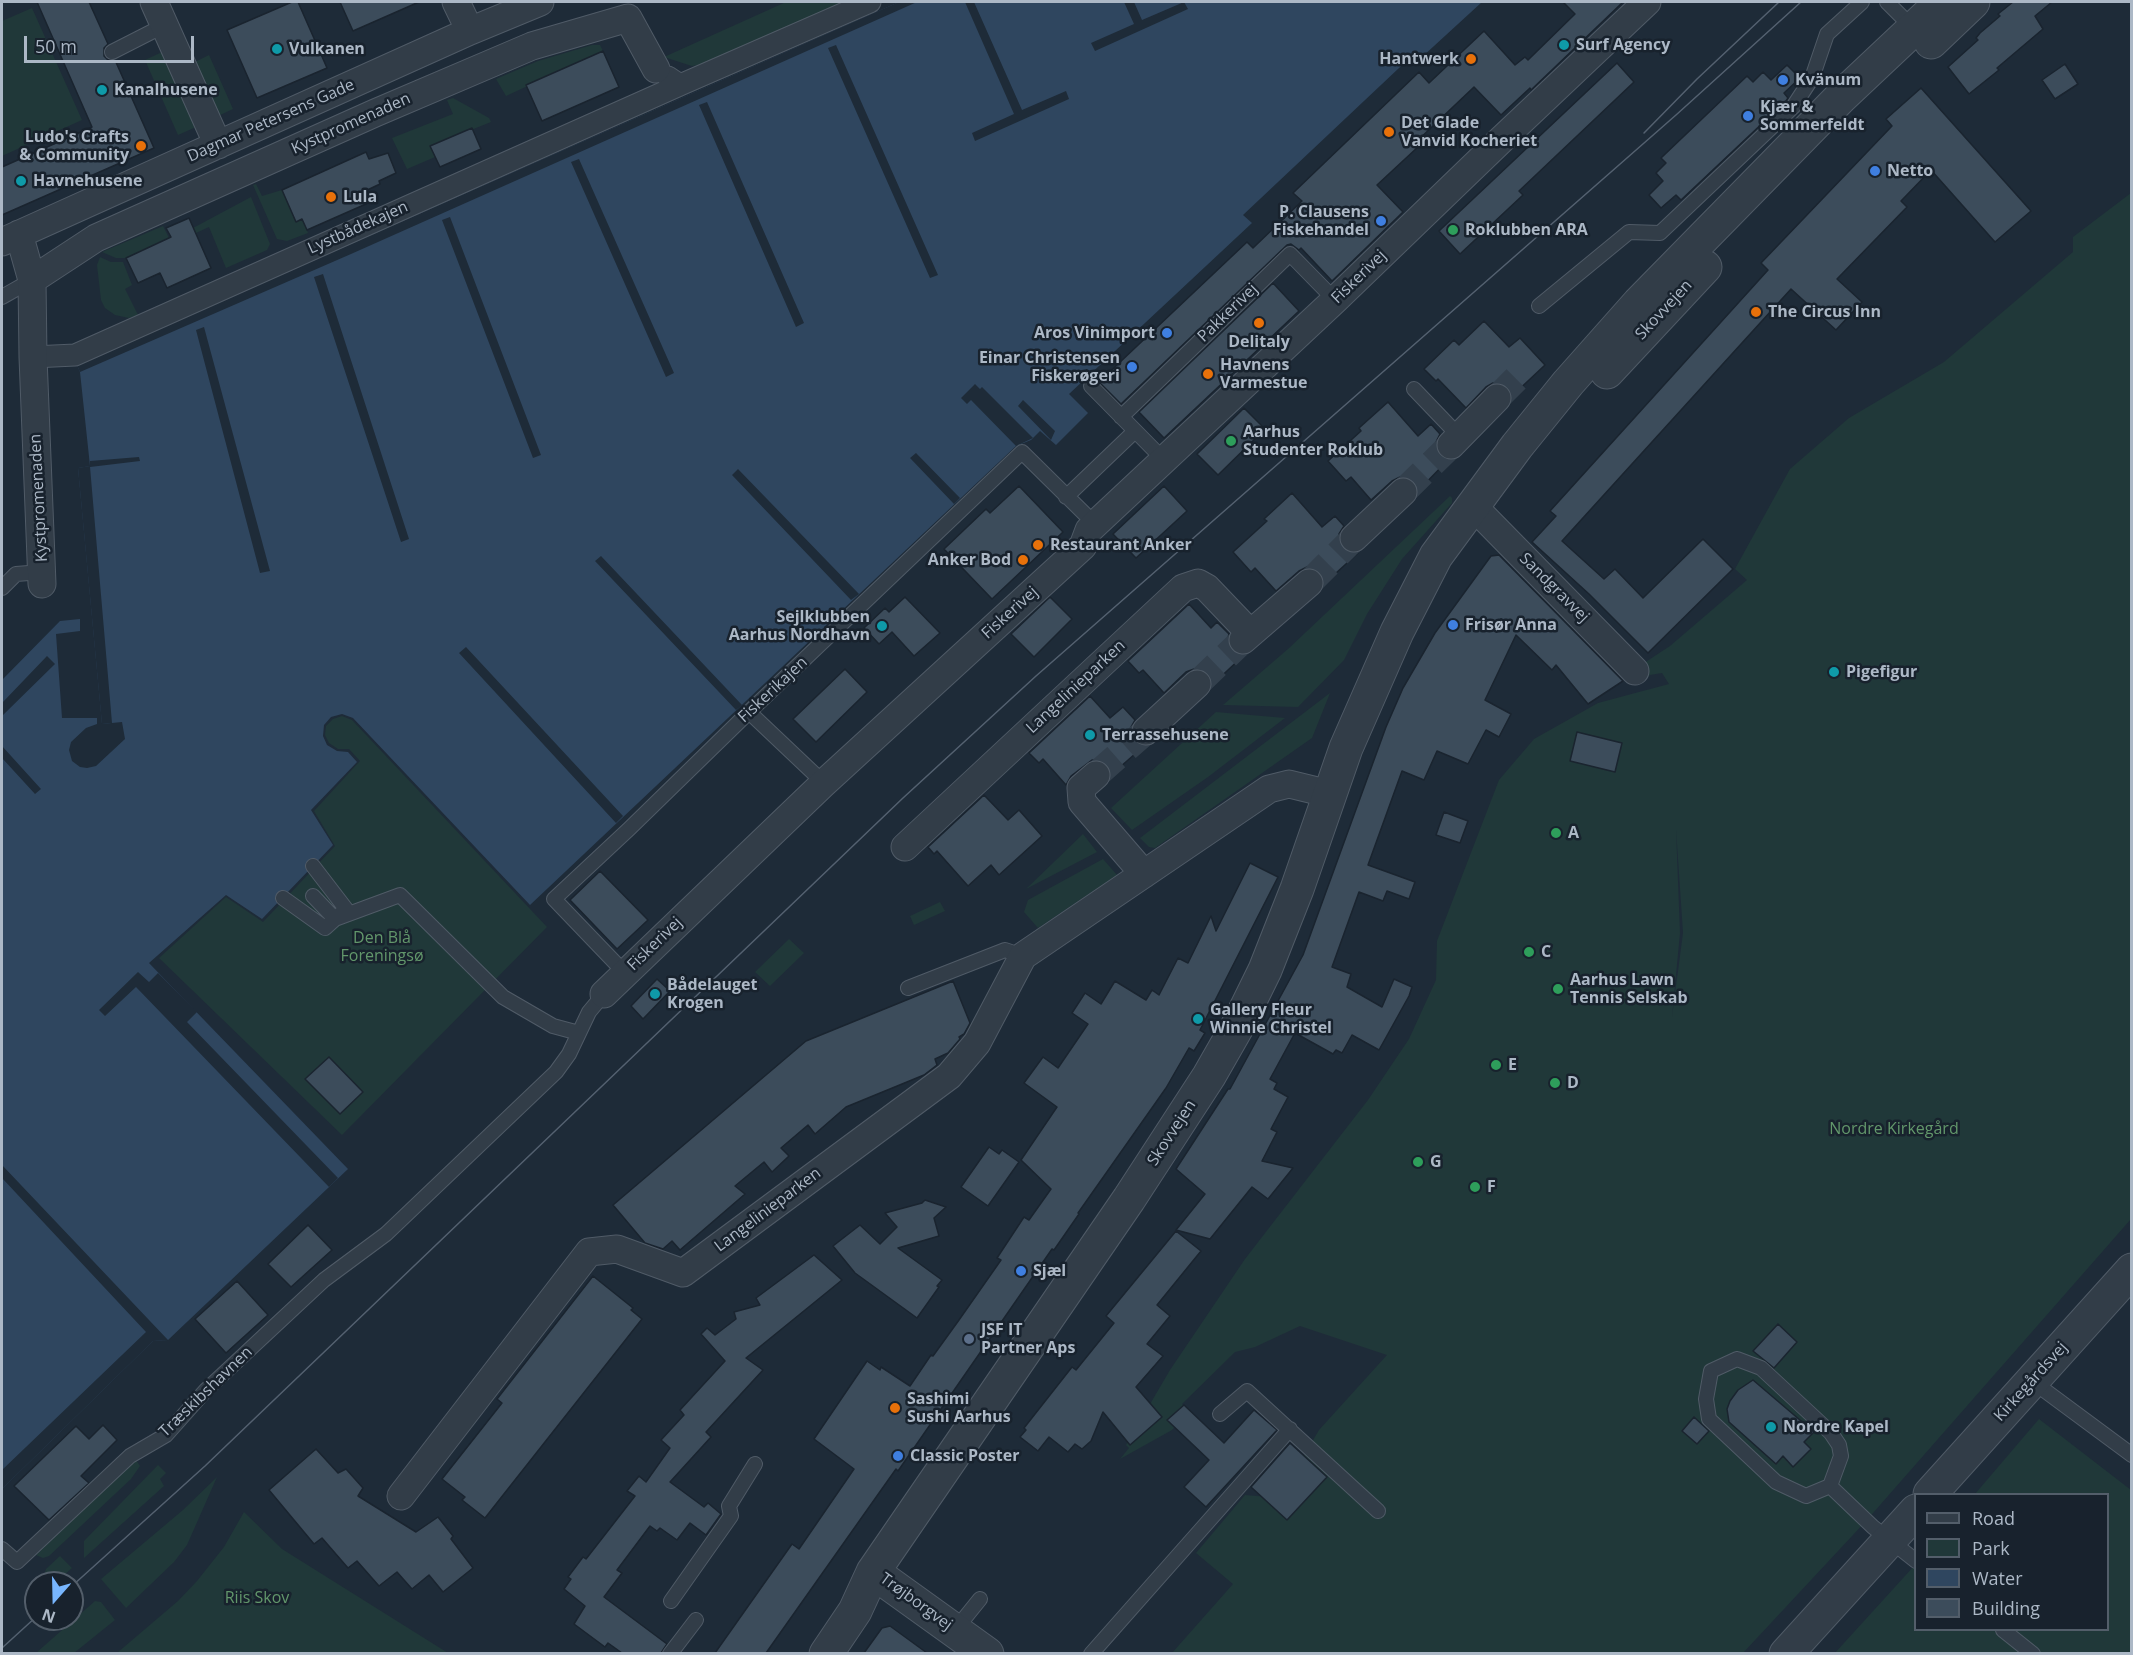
<!DOCTYPE html>
<meta charset="utf-8">
<style>
body{margin:0}
#map{position:relative;width:2133px;height:1655px;overflow:hidden;background:#1e2b38;font-family:"Open Sans",sans-serif}
canvas{display:block}
.frame{position:absolute;inset:0;border:3px solid #acb8c6;pointer-events:none}
.legend{position:absolute;left:1914px;top:1493px;width:195px;height:138px;box-sizing:border-box;background:#18222d;border:2px solid #535e6a;margin:0;padding:8px 10px;list-style:none;font-size:18px;color:#acb8c6}
.legend li{display:flex;align-items:center;gap:12px;height:30px}
.legend b{width:30px;border:2px solid #535e6a}
.north{position:absolute;left:24px;top:1571px;width:60px;height:60px;box-sizing:border-box;background:#18222d;border:2px solid #535e6a;border-radius:50%;rotate:200deg;font-size:16px;font-weight:700;line-height:24px;text-align:center;color:#acb8c6}
.north::after{content:'';display:block;margin:auto;width:21px;height:27px;background:#78b6fe;clip-path:polygon(50% 0,100% 100%,50% 72%,0 100%)}
.scale{position:absolute;left:24px;top:36px;width:170px;height:27px;box-sizing:border-box;border:3px solid #acb8c6;border-top:0;padding-left:8px;font-size:18px;line-height:21px;white-space:nowrap;color:#acb8c6;-webkit-text-stroke:4px #18222d;paint-order:stroke}
</style>
<div id="map">
<canvas width="2133" height="1655"></canvas>
<div class="frame"></div>
<ul class="legend">
<li><b style="height:8px;background:#323d48"></b>Road</li>
<li><b style="height:16px;background:#203839"></b>Park</li>
<li><b style="height:16px;background:#2f465f"></b>Water</li>
<li><b style="height:16px;background:#3c4c5b"></b>Building</li>
</ul>
<div class="north">N</div>
<div class="scale">50 m</div>
</div>
<script>
const ctx = document.querySelector('canvas').getContext('2d');
ctx.lineJoin = 'round';
function fill(path, color) {
  ctx.fillStyle = color;
  ctx.fill(path, 'evenodd');
}
function poly(rows) {
  const path = new Path2D();
  for (const r of rows) {
    path.moveTo(r[0], r[1]);
    for (let i = 2; i < r.length; i += 2) path.lineTo(r[i], r[i + 1]);
  }
  return path;
}
function stroke(path, color, width, dash) {
  ctx.strokeStyle = color;
  ctx.lineWidth = width;
  ctx.lineCap = dash ? 'butt' : 'round';
  ctx.setLineDash(dash || []);
  ctx.stroke(path);
}
function write(font, color, halo, rows, align = 'center') {
  ctx.font = font + ' "Open Sans",sans-serif';
  ctx.lineWidth = 5;
  ctx.setLineDash([]);
  ctx.textBaseline = 'middle';
  ctx.strokeStyle = halo;
  ctx.fillStyle = color;
  for (const [text, x, y, turn = 0] of rows) {
    ctx.save();
    ctx.translate(x, y);
    ctx.rotate((+turn || 0) * Math.PI / 180);
    ctx.textAlign = isNaN(turn) ? turn : align;
    if (halo) ctx.strokeText(text, 0, 0);
    ctx.fillText(text, 0, 0);
    ctx.restore();
  }
}
fill(poly([
 [786,2,845,2,704,64,692,66,664,57],
 [32,8,82,120,2,156,2,21],
 [592,45,600,45,603,51,506,96,496,79,538,61],
 [162,52,196,127,178,135,145,60],
 [209,55,233,109,218,116,195,62],
 [453,98,489,118,491,122,431,146,435,157,407,169,392,138,453,114,447,100],
 [256,184,262,196,282,190,296,222,302,219,308,233,287,241,277,239,253,185],
 [2131,193,2131,1219,1866,1521,1743,1653,1172,1653,1233,1584,1196,1553,1245,1495,1279,1498,1319,1430,1387,1355,1300,1326,1255,1347,1235,1352,1182,1404,1189,1412,1172,1430,1120,1459,1129,1448,1126,1445,1170,1370,1245,1259,1368,1100,1409,1039,1436,980,1437,941,1499,780,1534,739,1598,703,1669,684,1662,673,1650,675,1647,678,1638,667,1670,646,1747,580,1735,569,1790,469,1849,418,1944,362,2073,252,2073,237],
 [1676,829,1683,933,1672,1017,1680,933],
 [251,197,270,244,267,250,226,268,209,227,196,233,193,228],
 [163,226,169,238,126,258,116,258,102,252],
 [100,257,111,262,123,262,132,285,125,289,138,315,129,318,115,315,105,308,101,300,97,265],
 [1450,496,1452,498,1452,503,1402,559,1367,614,1344,660,1298,707,1223,705,1288,649],
 [1330,693,1312,738,1155,848,1149,847,1140,838],
 [1216,712,1285,718,1208,777,1132,830,1111,808],
 [342,716,352,720,547,927,342,1135,159,958,226,897,263,922,335,846,314,811,360,761,349,749,338,749,329,743,325,735,326,726,333,719],
 [1083,834,1097,852,1026,889],
 [1103,859,1117,875,1038,928,1024,912,1028,900],
 [940,902,945,911,914,925,910,916],
 [789,939,804,953,770,986,755,972],
 [2039,1419,2131,1490,2131,1653,1834,1654,1915,1565,1916,1630,2108,1630,2108,1494,1975,1494],
 [136,1460,140,1466,131,1479,49,1556,43,1558,36,1555],
 [158,1465,166,1473,160,1479,164,1486,84,1558,84,1541],
 [217,1477,187,1545,174,1562,126,1608,101,1579,183,1510],
 [244,1512,282,1549,448,1653,117,1653,178,1601,197,1581,224,1547],
 [60,1556,72,1568,55,1583,44,1583,42,1581,46,1569],
 [95,1601,101,1602,115,1620,74,1653,36,1653]
]), '#203839');
fill(poly([
 [899,2,1482,2,1422,57,1416,52,1243,215,1252,223,1069,394,1088,413,1056,445,1040,431,1031,440,1016,446,530,905,353,718,342,714,331,717,324,725,323,736,327,745,337,751,348,752,357,762,311,810,333,845,262,919,226,895,149,963,348,1169,168,1340,153,1341,2,1489,2,680,60,621,80,619,80,631,56,634,62,718,97,718,97,724,86,728,71,742,69,750,72,761,80,767,87,768,96,766,125,739,122,722,102,724,78,468,90,466,80,372,77,365]
]), '#2f465f');
fill(poly([
 [899,2,917,2,351,254,80,372,77,365],
 [965,2,974,2,1022,110,1066,91,1069,99,975,141,972,133,1014,114],
 [1124,2,1134,2,1142,20,1184,2,1188,9,1095,51,1091,43,1134,24],
 [836,45,938,275,930,278,828,48],
 [707,102,804,323,796,327,699,105],
 [579,159,674,373,666,377,571,162],
 [450,217,541,455,533,458,442,220],
 [323,274,409,539,401,542,314,277],
 [204,327,270,571,260,573,196,330],
 [975,384,980,389,982,387,1033,438,1016,446,971,400,967,404,961,398],
 [1023,400,1055,431,1051,440,1018,406],
 [916,453,960,498,954,504,910,458],
 [139,457,140,461,90,467,112,723,102,724,78,468,90,466,90,461],
 [738,469,859,594,851,600,732,475],
 [601,556,742,705,740,707,736,710,595,561],
 [466,647,623,816,616,823,459,653],
 [47,656,55,664,2,716,2,703],
 [2,746,41,789,35,794,2,758],
 [138,972,149,982,158,973,197,1012,187,1022,338,1178,329,1187,136,987,105,1016,99,1010],
 [2,1165,168,1340,153,1341,2,1489,2,1470,146,1332,2,1178]
]), '#1e2b38');
const building = poly([
 [37,2,89,2,108,44,104,48,104,56,108,60,115,60,154,148,2,215,2,167,92,127,37,2],
 [292,2,298,2,327,68,257,98,227,30,292,2],
 [340,2,419,2,353,31,340,2],
 [1563,2,1623,2,1531,90,1530,88,1501,115,1474,87,1415,143,1419,146,1377,185,1403,212,1332,281,1301,248,1299,250,1291,244,1287,245,1121,404,1099,382,1247,242,1253,248,1302,201,1293,193,1419,72,1429,83,1484,31,1515,65,1525,57,1528,60,1575,14,1563,2],
 [2013,2,2052,2,2035,16,2043,29,1997,68,1999,70,1969,94,1948,67,1978,40,1976,38,1980,33,2000,16,1998,14,2013,2],
 [603,51,619,87,542,121,526,85,603,51],
 [1617,63,1634,82,1519,191,1523,195,1460,254,1439,231,1617,63],
 [2065,64,2078,84,2055,99,2042,80,2065,64],
 [1787,65,1800,78,1784,93,1788,98,1786,101,1681,200,1676,195,1661,208,1649,195,1663,181,1656,173,1666,163,1661,158,1747,76,1753,82,1763,72,1771,80,1787,65],
 [1921,88,2031,211,1995,242,1931,170,1901,201,1907,207,1837,279,1862,302,1836,330,1791,289,1562,541,1604,579,1615,569,1643,598,1703,539,1733,569,1648,653,1589,594,1532,542,1556,516,1550,511,1768,270,1761,263,1892,126,1886,119,1921,88],
 [472,128,481,149,440,167,430,146,472,128],
 [366,152,369,159,388,153,396,173,379,181,380,184,361,193,366,204,307,230,302,219,296,222,282,190,366,152],
 [189,218,211,268,167,288,160,273,138,283,126,258,171,237,166,228,189,218],
 [1273,283,1299,311,1164,438,1139,412,1273,283],
 [1484,321,1509,347,1520,338,1545,365,1512,396,1508,386,1501,383,1493,383,1486,387,1466,408,1438,379,1436,381,1424,369,1454,340,1459,345,1484,321],
 [1388,402,1418,436,1431,424,1440,434,1436,442,1436,450,1440,457,1448,460,1418,491,1414,481,1408,477,1400,477,1392,481,1371,500,1351,477,1346,481,1328,461,1361,431,1359,428,1388,402],
 [1244,408,1265,429,1218,475,1197,454,1244,408],
 [1019,486,1063,532,992,599,944,549,986,509,990,513,1019,486],
 [1164,486,1187,511,1136,558,1113,534,1164,486],
 [1292,493,1322,527,1335,516,1344,526,1339,534,1339,541,1342,548,1349,553,1358,553,1324,584,1320,572,1314,568,1307,567,1299,571,1276,591,1255,568,1251,572,1233,552,1267,521,1264,519,1292,493],
 [1499,555,1623,681,1588,704,1556,665,1552,670,1516,635,1485,700,1511,714,1499,737,1486,730,1468,764,1437,751,1424,780,1402,771,1368,865,1415,882,1409,899,1387,891,1383,901,1359,892,1332,967,1351,974,1347,987,1382,1007,1394,979,1412,987,1409,996,1379,1050,1352,1035,1342,1053,1336,1050,1333,1054,1295,1033,1270,1079,1277,1083,1274,1089,1288,1097,1271,1129,1277,1132,1262,1161,1293,1168,1268,1199,1252,1187,1210,1239,1176,1230,1205,1194,1176,1169,1228,1089,1230,1089,1303,955,1386,727,1403,688,1435,633,1491,556,1499,555],
 [905,597,940,633,914,656,892,632,879,644,864,628,885,608,889,612,905,597],
 [1050,597,1072,619,1034,657,1011,634,1050,597],
 [1189,604,1211,628,1217,622,1229,634,1227,642,1231,650,1237,655,1244,655,1212,685,1212,680,1208,673,1202,669,1194,669,1186,672,1164,693,1143,670,1139,673,1128,661,1189,604],
 [845,669,867,692,816,742,793,719,845,669],
 [1090,696,1110,718,1123,707,1135,720,1131,727,1131,734,1134,741,1144,746,1111,775,1107,764,1101,760,1092,760,1071,776,1066,785,1043,759,1039,763,1029,753,1090,696],
 [1577,732,1622,743,1615,772,1570,761,1577,732],
 [984,795,1008,820,1019,810,1042,836,999,875,991,865,968,886,937,851,934,854,928,847,984,795],
 [1444,812,1468,821,1460,843,1436,835,1444,812],
 [1250,863,1278,877,1200,1030,1205,1033,1194,1051,1189,1048,1166,1088,1078,1213,1079,1214,1054,1250,1052,1249,898,1471,896,1469,766,1653,715,1653,792,1544,799,1549,854,1469,814,1439,867,1361,880,1370,881,1367,910,1386,931,1355,933,1356,959,1320,1001,1260,997,1258,1024,1217,1029,1220,1051,1189,1021,1160,1057,1107,1024,1083,1043,1057,1058,1068,1088,1024,1072,1013,1085,993,1101,1004,1115,981,1146,1000,1152,990,1159,995,1178,958,1188,963,1211,916,1216,931,1250,863],
 [600,871,648,920,617,949,570,900,600,871],
 [657,979,670,991,643,1019,631,1006,657,979],
 [953,981,970,1023,964,1034,959,1037,960,1039,948,1053,935,1059,937,1065,924,1075,846,1107,815,1134,808,1125,781,1148,789,1156,772,1172,764,1162,735,1186,745,1194,680,1250,672,1241,663,1249,645,1243,613,1205,806,1041,953,981],
 [329,1057,363,1092,340,1114,305,1079,329,1057],
 [989,1147,999,1154,1002,1150,1019,1162,988,1206,961,1187,989,1147],
 [925,1200,946,1207,934,1218,939,1236,898,1248,942,1280,937,1286,939,1287,917,1318,855,1273,833,1246,860,1225,880,1244,897,1227,885,1213,922,1203,925,1200],
 [308,1225,332,1250,291,1287,268,1264,308,1225],
 [1176,1231,1201,1251,1157,1305,1170,1316,1147,1344,1163,1356,1136,1387,1162,1417,1130,1445,1103,1412,1091,1441,1082,1449,1075,1444,1068,1452,1049,1437,1038,1451,1020,1437,1026,1430,1024,1428,1072,1367,1076,1370,1114,1323,1106,1316,1176,1231],
 [814,1255,842,1280,746,1358,763,1370,706,1432,711,1437,670,1482,704,1507,708,1503,721,1514,706,1535,690,1523,677,1540,660,1528,657,1531,650,1526,617,1570,622,1573,604,1597,667,1644,661,1653,622,1653,608,1643,605,1647,574,1624,585,1606,564,1589,571,1579,568,1577,583,1557,586,1559,635,1496,627,1491,639,1476,646,1482,670,1448,661,1440,684,1415,680,1410,725,1361,701,1334,707,1328,715,1335,736,1319,734,1312,760,1305,756,1298,814,1255],
 [593,1276,633,1308,631,1310,642,1319,485,1518,462,1500,465,1497,442,1479,502,1403,497,1399,593,1276],
 [237,1281,268,1315,226,1353,195,1319,237,1281],
 [1778,1324,1797,1342,1774,1368,1753,1351,1778,1324],
 [1753,1380,1814,1432,1804,1442,1811,1449,1793,1467,1783,1456,1776,1464,1729,1422,1727,1409,1730,1401,1738,1390,1753,1380],
 [1184,1405,1224,1443,1254,1410,1277,1430,1206,1507,1184,1487,1209,1460,1167,1420,1184,1405],
 [1694,1417,1709,1431,1697,1444,1682,1431,1694,1417],
 [103,1425,117,1440,81,1476,89,1483,49,1520,14,1486,76,1426,89,1439,103,1425],
 [1290,1443,1327,1477,1287,1520,1251,1487,1290,1443],
 [316,1449,338,1473,346,1469,363,1488,358,1496,416,1532,438,1517,453,1536,451,1539,473,1568,443,1592,429,1575,412,1589,397,1572,379,1586,357,1561,348,1568,322,1538,314,1544,269,1490,316,1449],
 [890,1626,927,1653,864,1653,882,1628,890,1626]
]);
fill(building, '#3c4c5b');
stroke(building, '#1a242f', 1.5);
stroke(poly([
 [1497,398,1526,369],
 [1403,492,1451,445],
 [1309,583,1354,538],
 [1197,684,1243,640],
 [1096,775,1146,731]
]), '#33404d', 27, [27, 14]);
const service = poly([
 [1887,2,1915,30],
 [112,52,165,25],
 [2,297,32,280],
 [1539,306,1629,232,1660,233,1793,107,1812,78,1827,34,1862,2],
 [1091,386,1164,460],
 [1414,389,1459,436],
 [1121,417,1290,254,1335,300],
 [1066,497,1135,431],
 [2,588,16,574,42,572],
 [749,712,824,783],
 [313,896,335,919,400,895,503,997,553,1026,579,1033],
 [283,898,325,928,346,909,313,866],
 [625,973,554,899,629,829,749,712,1022,452,1095,524],
 [908,988,1005,950,1023,956],
 [1737,1359,1761,1368,1831,1433,1839,1445,1841,1456,1830,1486,1806,1496,1776,1482,1709,1419,1706,1399,1711,1371,1737,1359],
 [2032,1381,2132,1455],
 [1220,1414,1247,1391,1378,1511],
 [1830,1486,1873,1527,1916,1561],
 [2,1549,17,1562,130,1456,166,1435,206,1390,324,1280,386,1234,556,1072,569,1054,589,1012,604,994],
 [671,1601,731,1516,729,1506,755,1464],
 [955,1630,980,1599],
 [2003,1630,2033,1654],
 [670,1654,696,1620],
 [1091,1654,1290,1429]
]);
const pedestrian = poly([
 [668,77,680,85,870,2],
 [33,357,75,355,680,85]
]);
const minor = poly([
 [154,2,218,145],
 [456,2,470,31],
 [19,234,32,280,33,357,42,584],
 [2,242,470,31,540,2],
 [32,280,96,238,375,113,532,46,628,18,656,69],
 [1451,445,1497,398],
 [1473,506,1635,671],
 [1354,538,1403,492],
 [1243,640,1309,583],
 [1146,731,1197,684],
 [1096,775,1081,788,1082,802,1144,874],
 [905,847,1183,588,1198,583,1207,588,1250,633],
 [604,994,824,783,1083,546,1089,530,1335,300,1502,139,1647,2],
 [401,1496,589,1252,617,1249,683,1273,949,1076,977,1043,1023,956,1269,789,1289,784,1330,794]
]);
const tertiary = poly([
 [1931,42,1973,2],
 [1607,372,1705,267],
 [1930,1494,2132,1270],
 [873,1572,987,1654],
 [826,1654,855,1611,873,1572,1129,1199,1209,1076,1237,1027,1265,970,1297,889,1346,748,1397,632,1436,556,1517,446,1568,383,1639,303,1841,97,1942,2],
 [1786,1654,1916,1511]
]);
stroke(service, '#505b67', 16);
stroke(pedestrian, '#505b67', 23);
stroke(minor, '#505b67', 29);
stroke(tertiary, '#505b67', 35);
stroke(service, '#323d48', 14);
stroke(pedestrian, '#323d48', 21);
stroke(minor, '#323d48', 27);
stroke(tertiary, '#323d48', 33);
stroke(poly([
 [1644,133,1697,79,1779,2],
 [72,1586,205,1466,903,798,1036,676,1676,115,1801,2],
 [2,1648,36,1617]
]), '#546170', 1.5);
for (const [x, y, r, color] of [
 [1564,45,6,"#0f9aa8"],
 [277,49,6,"#0f9aa8"],
 [1471,59,6,"#e8710a"],
 [1783,80,6,"#3f7fe0"],
 [102,90,6,"#0f9aa8"],
 [1748,116,6,"#3f7fe0"],
 [1389,132,6,"#e8710a"],
 [141,146,6,"#e8710a"],
 [1875,171,6,"#3f7fe0"],
 [21,181,6,"#0f9aa8"],
 [331,197,6,"#e8710a"],
 [1381,221,6,"#3f7fe0"],
 [1453,230,6,"#2e9e5b"],
 [1756,312,6,"#e8710a"],
 [1259,323,6,"#e8710a"],
 [1167,333,6,"#3f7fe0"],
 [1132,367,6,"#3f7fe0"],
 [1208,374,6,"#e8710a"],
 [1231,441,6,"#2e9e5b"],
 [1038,545,6,"#e8710a"],
 [1023,560,6,"#e8710a"],
 [1453,625,6,"#3f7fe0"],
 [882,626,6,"#0f9aa8"],
 [1834,672,6,"#0f9aa8"],
 [1090,735,6,"#0f9aa8"],
 [1556,833,6,"#2e9e5b"],
 [1529,952,6,"#2e9e5b"],
 [1558,989,6,"#2e9e5b"],
 [655,994,6,"#0f9aa8"],
 [1198,1019,6,"#0f9aa8"],
 [1496,1065,6,"#2e9e5b"],
 [1555,1083,6,"#2e9e5b"],
 [1418,1162,6,"#2e9e5b"],
 [1475,1187,6,"#2e9e5b"],
 [1021,1271,6,"#3f7fe0"],
 [969,1339,6,"#5c6f8a"],
 [895,1408,6,"#e8710a"],
 [1771,1427,6,"#0f9aa8"],
 [898,1456,6,"#3f7fe0"]
]) {
  const dot = new Path2D();
  dot.arc(x, y, r, 0, 2 * Math.PI);
  ctx.fillStyle = color;
  ctx.fill(dot);
  stroke(dot, '#18222d', 2);
}
write('bold 16px', '#acb8c6', '#18222d', [
 ["Surf Agency",1576,45],
 ["Vulkanen",289,49],
 ["Hantwerk",1459,59,"right"],
 ["Kvänum",1795,80],
 ["Kanalhusene",114,90],
 ["Kjær &",1760,107],
 ["Sommerfeldt",1760,125],
 ["Det Glade",1401,123],
 ["Vanvid Kocheriet",1401,141],
 ["Ludo's Crafts",129,137,"right"],
 ["& Community",129,155,"right"],
 ["Netto",1887,171],
 ["Havnehusene",33,181],
 ["Lula",343,197],
 ["P. Clausens",1369,212,"right"],
 ["Fiskehandel",1369,230,"right"],
 ["Roklubben ARA",1465,230],
 ["The Circus Inn",1768,312],
 ["Aros Vinimport",1155,333,"right"],
 ["Delitaly",1259,342,"center"],
 ["Einar Christensen",1120,358,"right"],
 ["Fiskerøgeri",1120,376,"right"],
 ["Havnens",1220,365],
 ["Varmestue",1220,383],
 ["Aarhus",1243,432],
 ["Studenter Roklub",1243,450],
 ["Restaurant Anker",1050,545],
 ["Anker Bod",1011,560,"right"],
 ["Sejlklubben",870,617,"right"],
 ["Aarhus Nordhavn",870,635,"right"],
 ["Frisør Anna",1465,625],
 ["Pigefigur",1846,672],
 ["Terrassehusene",1102,735],
 ["A",1568,833],
 ["C",1541,952],
 ["Aarhus Lawn",1570,980],
 ["Tennis Selskab",1570,998],
 ["Bådelauget",667,985],
 ["Krogen",667,1003],
 ["Gallery Fleur",1210,1010],
 ["Winnie Christel",1210,1028],
 ["E",1508,1065],
 ["D",1567,1083],
 ["G",1430,1162],
 ["F",1487,1187],
 ["Sjæl",1033,1271],
 ["JSF IT",981,1330],
 ["Partner Aps",981,1348],
 ["Sashimi",907,1399],
 ["Sushi Aarhus",907,1417],
 ["Nordre Kapel",1783,1427],
 ["Classic Poster",910,1456]
], 'left');
write('16px', '#acb8c6', '#18222d', [
 ["Dagmar Petersens Gade",271,121,-24],
 ["Kystpromenaden",351,124,-24],
 ["Lystbådekajen",358,228,-24],
 ["Fiskerivej",1359,277,-44],
 ["Skovvejen",1664,310,-47],
 ["Pakkerivej",1228,313,-44],
 ["Kystpromenaden",39,498,-93],
 ["Sandgravvej",1554,588,45],
 ["Fiskerivej",1010,613,-42],
 ["Langelinieparken",1076,687,-43],
 ["Fiskerikajen",773,690,-43],
 ["Fiskerivej",655,944,-44],
 ["Skovvejen",1172,1133,-57],
 ["Langelinieparken",768,1210,-37],
 ["Kirkegårdsvej",2031,1382,-48],
 ["Træskibshavnen",206,1392,-44],
 ["Trøjborgvej",916,1602,36]
]);
write('16px', '#62976b', '#18222d', [
 ["Den Blå",382,938],
 ["Foreningsø",382,956],
 ["Nordre Kirkegård",1894,1129],
 ["Riis Skov",257,1598]
]);
</script>
